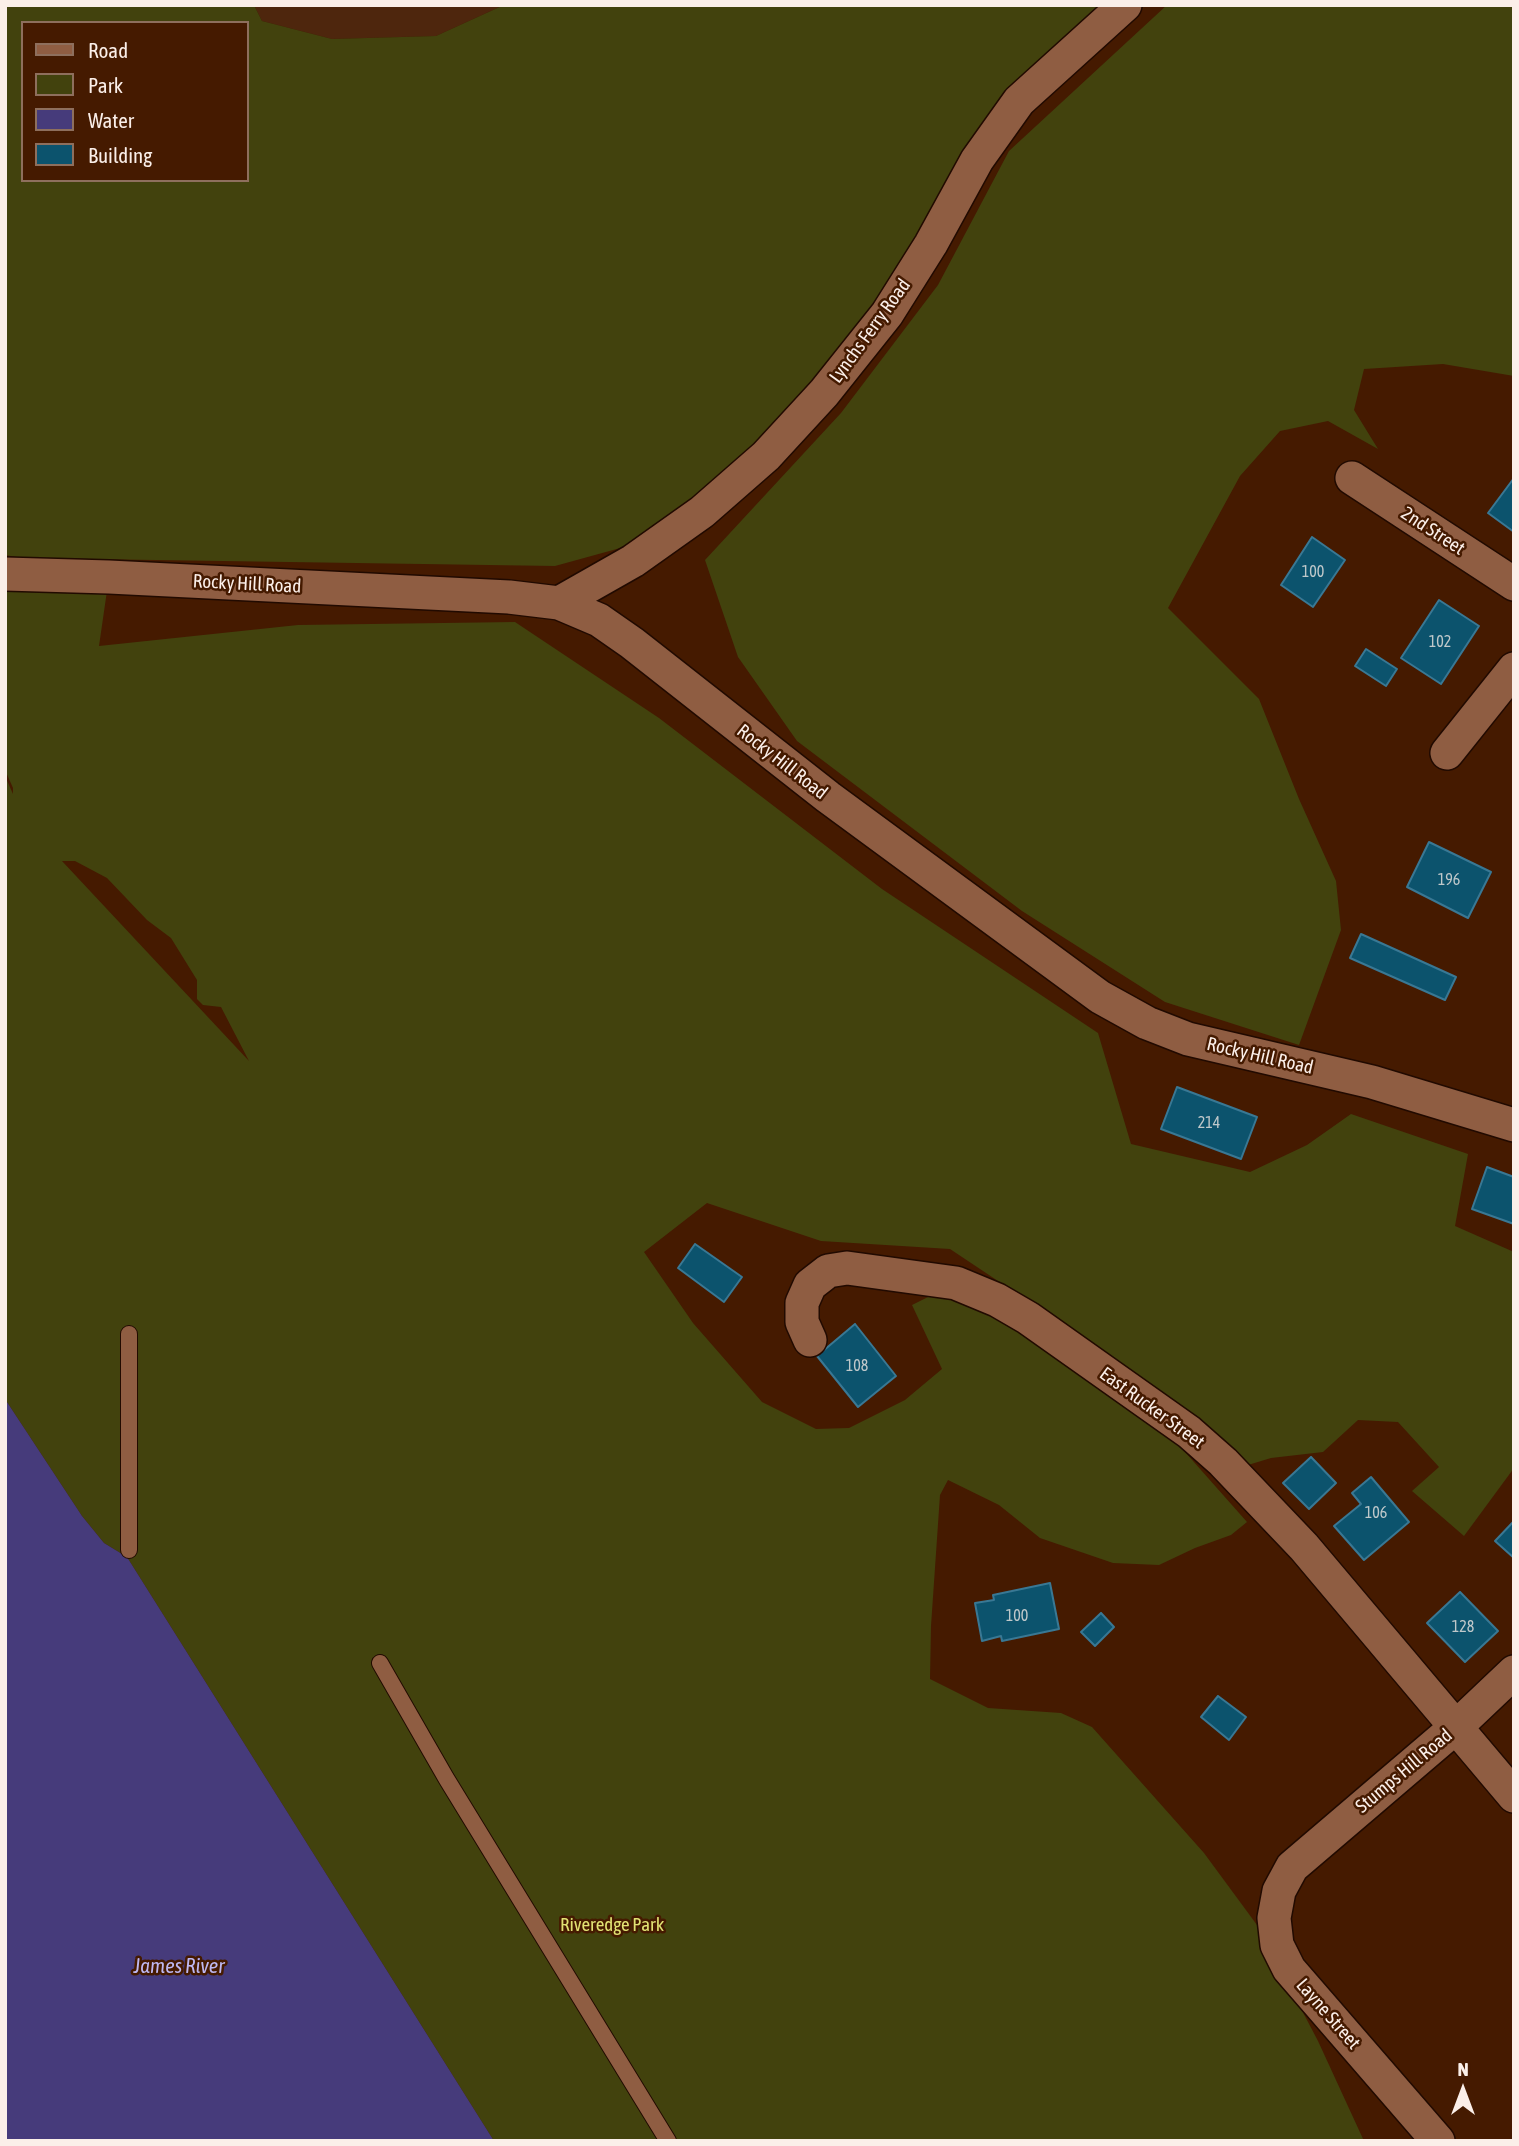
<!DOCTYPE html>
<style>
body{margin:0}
#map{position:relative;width:1519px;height:2146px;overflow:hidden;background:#451a00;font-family:"Asap Condensed",sans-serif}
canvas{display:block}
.frame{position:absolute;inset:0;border:7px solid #fbefe9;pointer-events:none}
.legend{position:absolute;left:21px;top:21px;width:228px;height:161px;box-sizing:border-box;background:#451a00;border:2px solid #8e6f5d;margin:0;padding:9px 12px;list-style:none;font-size:21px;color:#fbefe9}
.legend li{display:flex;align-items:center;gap:14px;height:35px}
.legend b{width:35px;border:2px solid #8e6f5d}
.north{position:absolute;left:1428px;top:2055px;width:70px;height:70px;-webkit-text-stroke:5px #451a00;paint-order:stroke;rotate:0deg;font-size:19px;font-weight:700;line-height:28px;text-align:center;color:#fbefe9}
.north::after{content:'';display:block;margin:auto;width:24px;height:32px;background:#fbefe9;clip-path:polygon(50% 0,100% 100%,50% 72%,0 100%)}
</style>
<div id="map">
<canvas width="1519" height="2146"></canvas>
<div class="frame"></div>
<ul class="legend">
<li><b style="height:9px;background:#8f5d42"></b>Road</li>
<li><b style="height:19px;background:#42420d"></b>Park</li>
<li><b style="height:19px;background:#463b7b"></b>Water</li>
<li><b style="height:19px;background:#0c536d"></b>Building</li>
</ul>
<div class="north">N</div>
</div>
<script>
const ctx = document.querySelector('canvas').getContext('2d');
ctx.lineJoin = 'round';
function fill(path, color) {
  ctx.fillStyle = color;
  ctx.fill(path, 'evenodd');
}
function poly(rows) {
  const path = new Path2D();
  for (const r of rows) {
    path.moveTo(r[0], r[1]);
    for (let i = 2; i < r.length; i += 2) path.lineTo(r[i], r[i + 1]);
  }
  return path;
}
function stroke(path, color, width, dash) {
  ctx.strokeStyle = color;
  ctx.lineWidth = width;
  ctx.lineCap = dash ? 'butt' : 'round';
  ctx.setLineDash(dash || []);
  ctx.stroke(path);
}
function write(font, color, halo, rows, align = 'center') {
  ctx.font = font + ' "Asap Condensed",sans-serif';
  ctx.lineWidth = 5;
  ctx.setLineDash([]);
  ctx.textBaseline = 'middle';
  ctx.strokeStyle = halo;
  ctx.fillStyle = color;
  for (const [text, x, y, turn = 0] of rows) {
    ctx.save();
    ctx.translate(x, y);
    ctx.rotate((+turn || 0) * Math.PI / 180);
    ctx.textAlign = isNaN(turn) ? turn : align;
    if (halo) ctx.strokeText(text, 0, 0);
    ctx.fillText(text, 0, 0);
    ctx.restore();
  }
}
fill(poly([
 [254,5,504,5,436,36,332,39,262,21]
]), '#4e260d');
fill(poly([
 [5,5,254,5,262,21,332,39,436,36,504,5,1101,5,1007,91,963,151,917,235,874,305,812,382,755,444,692,499,624,547,555,566,22,558,5,555],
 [23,23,247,23,247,180,23,180],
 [1167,5,1514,5,1514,244,1512,252,1514,264,1514,376,1443,364,1364,369,1354,410,1378,449,1328,421,1280,431,1240,476,1168,608,1259,699,1299,799,1336,881,1341,930,1299,1045,1165,1002,1022,911,797,741,738,657,705,560,841,413,938,285,1009,151],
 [5,574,109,577,99,646,298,625,515,622,659,718,882,889,1098,1033,1131,1144,1250,1172,1307,1145,1351,1114,1468,1154,1455,1226,1514,1252,1514,1468,1464,1536,1412,1491,1439,1467,1398,1422,1358,1420,1323,1452,1271,1458,1248,1465,1088,1341,950,1249,821,1241,707,1203,644,1252,693,1323,762,1402,816,1429,849,1428,905,1400,942,1369,912,1305,936,1293,1009,1324,1170,1435,1247,1522,1231,1535,1195,1548,1159,1565,1113,1563,1040,1538,999,1505,948,1480,940,1495,931,1626,930,1679,988,1708,1061,1713,1092,1727,1204,1853,1257,1925,1318,2041,1364,2141,494,2141,127,1557,104,1543,82,1516,5,1399,5,776,13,794,13,788,5,770],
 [62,861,75,861,107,878,147,920,171,938,197,980,197,999,203,1005,221,1007,249,1061]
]), '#42420d');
fill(poly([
 [5,1399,82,1516,104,1543,127,1557,494,2141,5,2141]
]), '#463b7b');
const building = poly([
 [1514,478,1514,532,1488,513,1514,478],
 [1312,537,1345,560,1313,607,1281,585,1312,537],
 [1439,600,1479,626,1441,684,1401,658,1439,600],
 [1366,649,1397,669,1386,686,1355,666,1366,649],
 [1429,842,1491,872,1468,918,1407,887,1429,842],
 [1361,934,1456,977,1445,1000,1350,958,1361,934],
 [1177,1087,1257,1117,1241,1159,1161,1129,1177,1087],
 [1487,1167,1514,1177,1514,1224,1472,1209,1487,1167],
 [695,1244,742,1277,724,1302,678,1268,695,1244],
 [855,1324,896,1376,858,1407,817,1356,855,1324],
 [1311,1457,1336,1483,1309,1509,1283,1483,1311,1457],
 [1371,1477,1409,1522,1364,1560,1334,1526,1361,1504,1352,1493,1371,1477],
 [1514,1521,1514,1558,1495,1541,1514,1521],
 [1050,1583,1059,1629,1002,1641,1001,1636,982,1641,975,1603,994,1600,993,1595,1050,1583],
 [1460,1592,1498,1631,1465,1662,1427,1623,1460,1592],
 [1101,1613,1114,1627,1095,1646,1081,1632,1101,1613],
 [1218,1696,1246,1717,1229,1740,1201,1717,1218,1696]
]);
fill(building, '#0c536d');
stroke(building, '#397894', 2);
const service = poly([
 [129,1334,129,1550],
 [380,1663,446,1778,668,2141]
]);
const minor = poly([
 [1352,478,1514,584],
 [5,574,109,577,509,597,559,603,599,620,632,643,828,797,1100,997,1147,1023,1188,1039,1372,1082,1514,1125],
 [559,603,633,561,702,512,766,456,824,393,887,314,931,244,977,160,1019,101,1125,5],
 [1447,753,1514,669],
 [810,1340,802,1322,802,1303,810,1285,828,1271,847,1268,956,1283,997,1300,1028,1318,1189,1432,1223,1462,1304,1547,1514,1796],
 [1438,2141,1289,1969,1277,1945,1274,1918,1279,1891,1292,1867,1456,1727,1514,1672]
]);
stroke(service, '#210a00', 18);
stroke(minor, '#210a00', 36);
stroke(service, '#8f5d42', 16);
stroke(minor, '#8f5d42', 33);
write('16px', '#bfc8ca', null, [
 ["100",1313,572],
 ["102",1440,642],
 ["196",1449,880],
 ["214",1209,1123],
 ["108",857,1366],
 ["106",1376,1513],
 ["100",1017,1616],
 ["128",1463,1627]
]);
write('19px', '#fbefe9', '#451a00', [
 ["Lynchs Ferry Road",870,331,-54],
 ["2nd Street",1433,531,33],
 ["Rocky Hill Road",247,584,3],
 ["Rocky Hill Road",782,762,38],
 ["Rocky Hill Road",1260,1056,13],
 ["East Rucker Street",1152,1408,36],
 ["Stumps Hill Road",1404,1771,-40],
 ["Layne Street",1328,2014,49]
]);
write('19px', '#e1e273', '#451a00', [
 ["Riveredge Park",612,1925]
]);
write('italic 21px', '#beb8f2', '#451a00', [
 ["James River",179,1966]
]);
</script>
